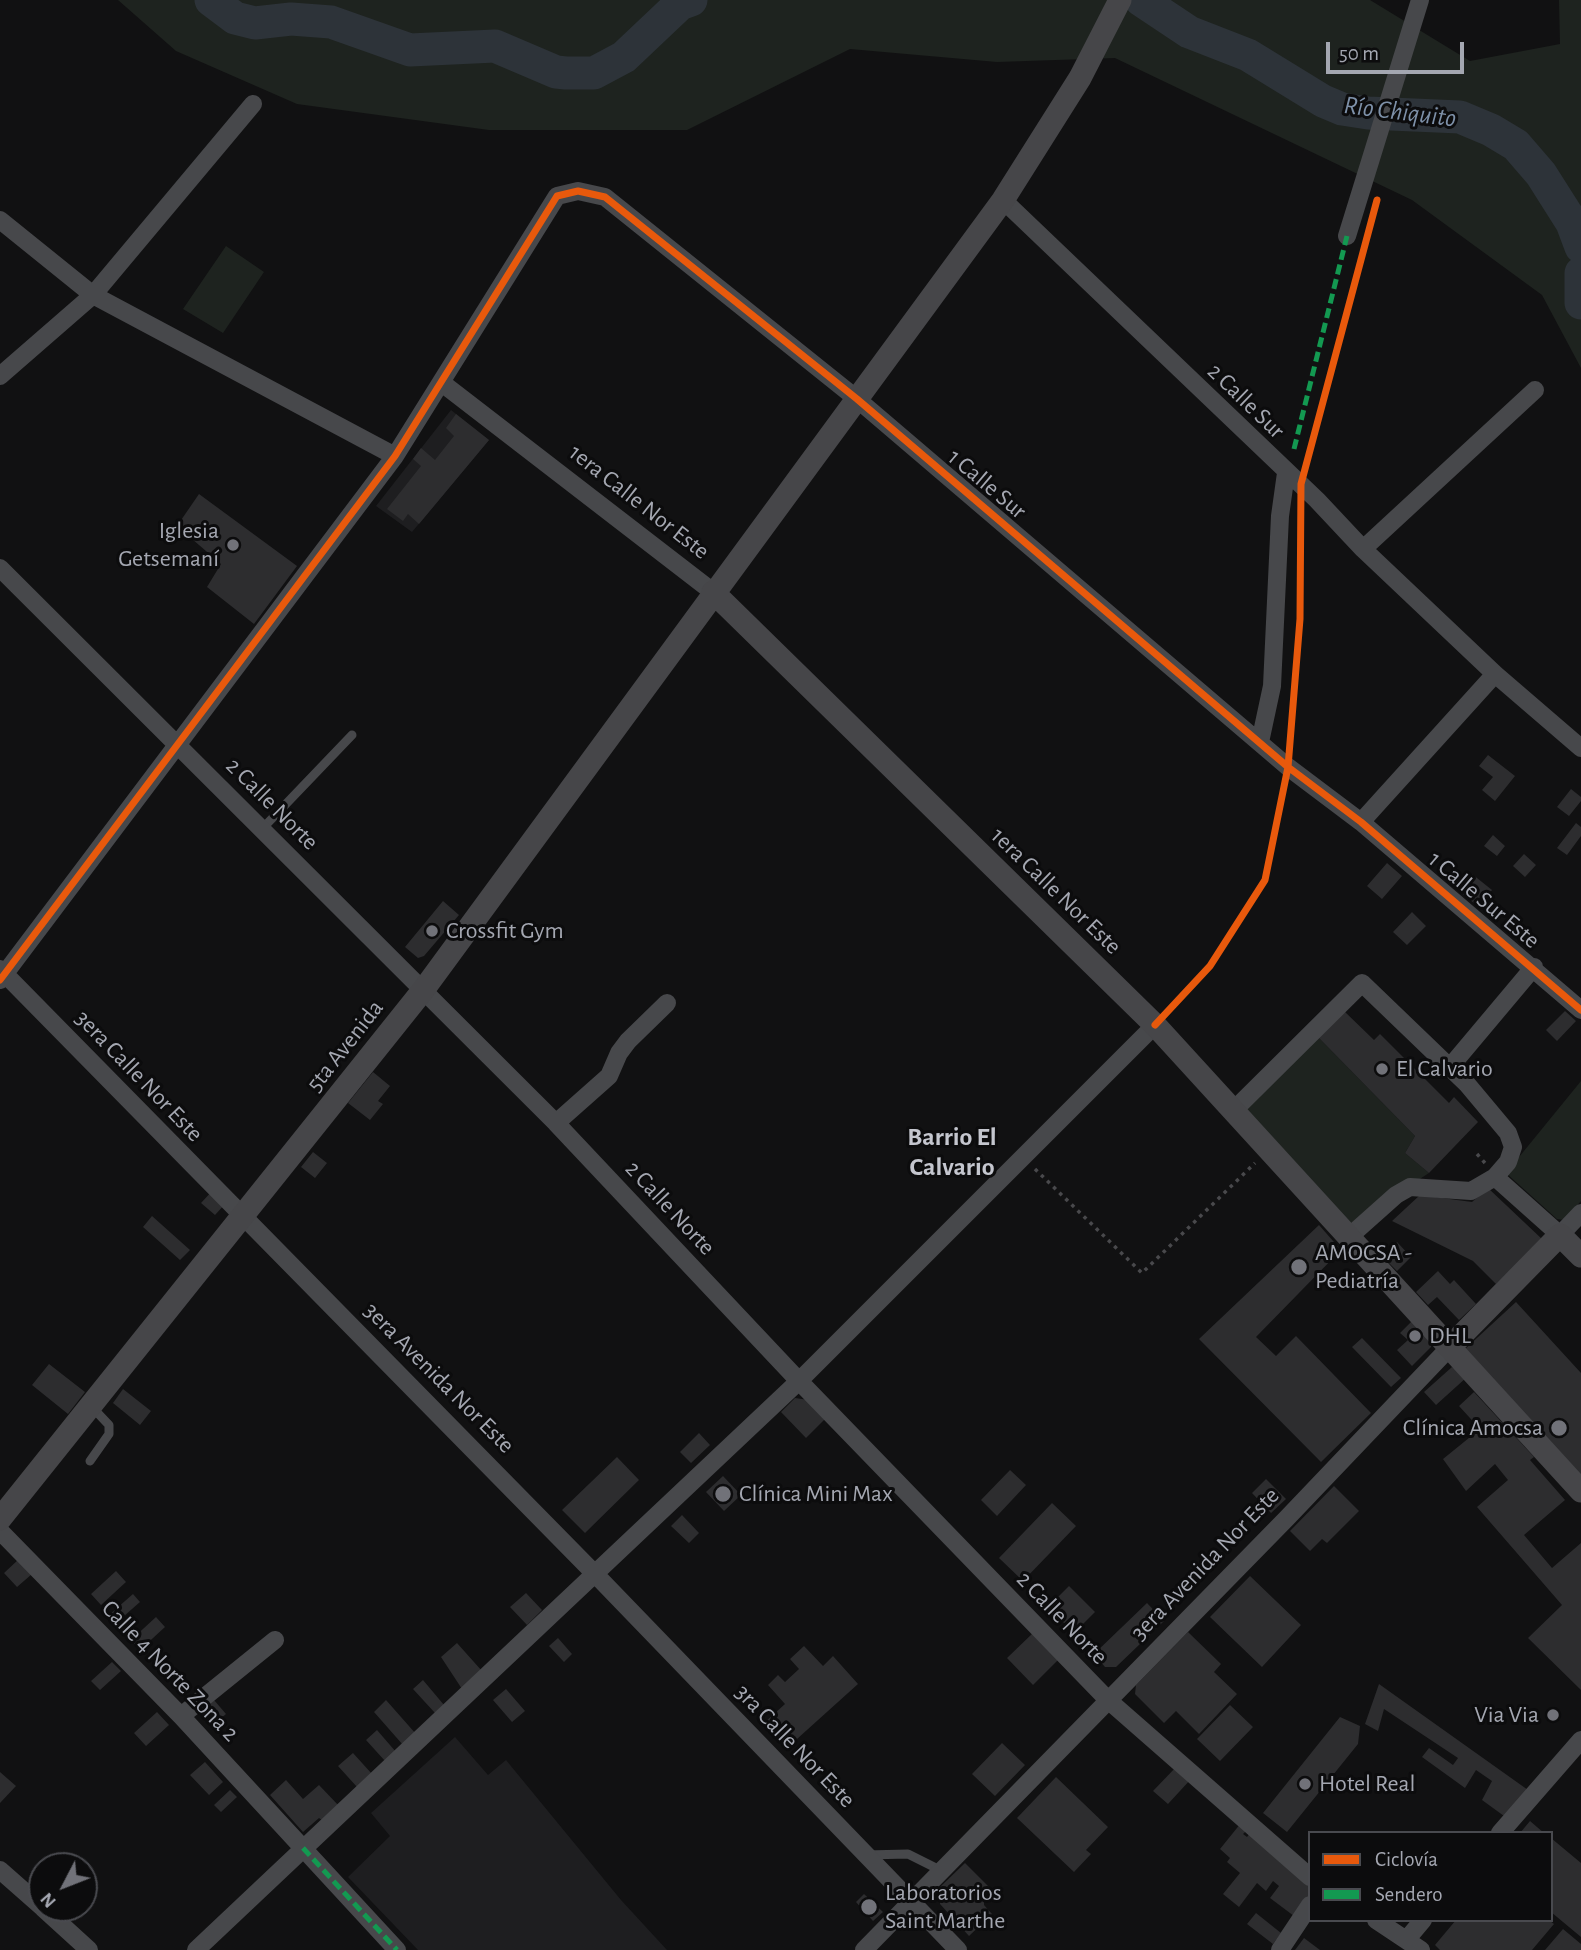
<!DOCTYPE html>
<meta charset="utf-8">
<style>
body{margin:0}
#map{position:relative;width:1581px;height:1950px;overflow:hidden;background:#111112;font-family:"Alegreya Sans",sans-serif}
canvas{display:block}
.legend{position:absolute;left:1308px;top:1831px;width:245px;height:91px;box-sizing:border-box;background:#0c0c0d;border:2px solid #494a4f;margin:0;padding:9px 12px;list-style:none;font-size:21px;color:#a4a7b1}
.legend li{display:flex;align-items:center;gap:14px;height:35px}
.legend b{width:35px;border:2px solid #494a4f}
.north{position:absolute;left:28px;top:1852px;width:70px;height:70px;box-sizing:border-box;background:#0c0c0d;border:2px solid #494a4f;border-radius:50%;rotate:228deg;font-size:19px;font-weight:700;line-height:28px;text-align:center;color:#a4a7b1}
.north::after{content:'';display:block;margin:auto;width:24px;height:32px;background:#717279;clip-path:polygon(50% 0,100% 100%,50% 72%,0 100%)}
.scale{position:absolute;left:1326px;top:42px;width:138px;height:32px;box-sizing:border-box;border:4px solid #a4a7b1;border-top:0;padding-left:9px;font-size:21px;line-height:24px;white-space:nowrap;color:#a4a7b1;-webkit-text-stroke:5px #0c0c0d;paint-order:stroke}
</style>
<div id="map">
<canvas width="1581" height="1950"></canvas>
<ul class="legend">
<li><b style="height:9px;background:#e8590c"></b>Ciclovía</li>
<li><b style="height:9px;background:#139951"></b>Sendero</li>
</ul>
<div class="north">N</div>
<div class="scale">50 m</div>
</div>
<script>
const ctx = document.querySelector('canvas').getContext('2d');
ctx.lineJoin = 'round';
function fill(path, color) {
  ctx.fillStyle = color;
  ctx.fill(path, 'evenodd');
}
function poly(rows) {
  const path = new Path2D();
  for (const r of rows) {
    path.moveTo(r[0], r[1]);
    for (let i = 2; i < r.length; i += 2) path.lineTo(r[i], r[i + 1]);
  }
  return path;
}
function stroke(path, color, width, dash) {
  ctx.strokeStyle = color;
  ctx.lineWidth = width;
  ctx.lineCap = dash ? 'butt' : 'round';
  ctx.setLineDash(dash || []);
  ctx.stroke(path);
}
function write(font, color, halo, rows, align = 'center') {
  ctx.font = font + ' "Alegreya Sans",sans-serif';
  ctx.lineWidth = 6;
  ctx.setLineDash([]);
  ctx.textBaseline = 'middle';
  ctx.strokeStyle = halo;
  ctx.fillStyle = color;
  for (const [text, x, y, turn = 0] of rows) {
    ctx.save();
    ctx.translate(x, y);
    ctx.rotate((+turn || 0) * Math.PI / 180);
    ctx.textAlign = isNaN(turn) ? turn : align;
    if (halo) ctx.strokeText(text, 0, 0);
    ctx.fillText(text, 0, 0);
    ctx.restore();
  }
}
fill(poly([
 [451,410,489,440,412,532,376,506],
 [455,1737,488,1775,506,1760,621,1900,667,1950,418,1950,348,1877,390,1836,371,1813]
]), '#1e1e20');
fill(poly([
 [118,0,1370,0,1470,61,1560,44,1559,0,1581,0,1581,368,1542,295,1412,200,1115,58,997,62,850,49,687,130,489,130,297,104,176,51],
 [226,246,264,272,223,333,183,309],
 [1318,1037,1415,1136,1405,1153,1429,1173,1350,1224,1244,1109],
 [1581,1081,1581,1201,1564,1220,1557,1219,1506,1173]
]), '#1e231f');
stroke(poly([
 [211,0,235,18,255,23,291,19,331,22,410,50,495,46,556,72,566,73,594,73,624,57,680,4,691,0],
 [1141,0,1189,32,1248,55,1323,101,1342,109,1368,113,1460,117,1491,130,1516,145,1541,174,1572,223,1581,247],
 [1581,273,1581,303]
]), '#2d3339', 33);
fill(poly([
 [456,414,489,440,419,524,408,514,403,521,387,509,421,466,413,459,421,448,435,460,454,436,446,428],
 [199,494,297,566,254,624,207,587,221,564,177,526],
 [1488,755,1515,776,1495,801,1482,790,1493,777,1479,766],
 [1571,789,1581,797,1581,801,1569,816,1557,807],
 [1576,823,1581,827,1581,836,1567,855,1557,848],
 [1493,835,1505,846,1497,856,1484,846],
 [1524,854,1536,865,1525,877,1513,866],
 [1387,863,1402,876,1382,899,1367,886],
 [1472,874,1492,890,1479,907,1459,891],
 [443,901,459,915,424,956,418,958,405,947],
 [1412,912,1426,926,1407,945,1393,932],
 [1344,1011,1374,1040,1380,1034,1449,1103,1454,1097,1478,1122,1429,1173,1405,1153,1415,1136,1318,1037],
 [1565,1011,1576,1021,1557,1041,1546,1030],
 [373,1072,390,1086,378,1101,383,1104,370,1120,348,1103],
 [313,1152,327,1163,315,1178,301,1167],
 [1488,1188,1543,1240,1496,1284,1473,1261,1392,1221,1420,1195,1472,1202],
 [213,1190,226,1203,215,1215,201,1203],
 [152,1216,190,1250,180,1260,143,1227],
 [1319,1225,1341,1250,1256,1337,1276,1356,1296,1336,1371,1413,1321,1462,1199,1339],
 [1397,1242,1411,1257,1397,1271,1382,1256],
 [1438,1271,1450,1284,1454,1280,1476,1304,1459,1320,1437,1297,1428,1305,1416,1292],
 [1516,1302,1581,1373,1581,1476,1465,1349],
 [1413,1320,1431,1338,1431,1347,1412,1366,1397,1350,1408,1340,1400,1333],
 [1362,1338,1401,1378,1391,1387,1352,1347],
 [49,1364,85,1392,68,1414,32,1385],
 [1452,1367,1467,1377,1436,1405,1424,1392],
 [123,1389,151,1411,140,1425,113,1403],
 [1474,1392,1534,1457,1530,1460,1565,1500,1524,1535,1552,1568,1581,1543,1581,1690,1528,1638,1562,1605,1477,1507,1508,1480,1495,1464,1466,1491,1443,1459,1480,1429,1459,1406],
 [795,1398,809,1400,827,1417,806,1438,781,1412],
 [699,1433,710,1445,691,1463,680,1452],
 [617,1457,639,1480,585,1533,562,1510],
 [1010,1470,1026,1485,997,1516,981,1500],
 [723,1476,741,1495,724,1511,706,1492],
 [1266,1479,1286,1499,1271,1513,1252,1493],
 [1334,1486,1359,1511,1327,1543,1322,1539,1310,1551,1290,1531],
 [1052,1503,1076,1526,1023,1581,999,1558],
 [682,1515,699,1533,689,1543,671,1526],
 [19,1559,32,1574,17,1587,4,1573],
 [116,1571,126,1582,101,1605,91,1594],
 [1250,1576,1301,1625,1262,1667,1210,1617],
 [1069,1586,1095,1612,1074,1633,1048,1607],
 [526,1593,542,1610,527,1625,510,1607],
 [133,1594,140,1602,116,1623,109,1615],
 [1147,1603,1164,1621,1116,1667,1105,1667,1094,1654],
 [156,1617,165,1627,140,1650,131,1640],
 [1188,1632,1221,1664,1214,1672,1237,1694,1199,1734,1176,1711,1164,1723,1135,1694,1136,1685],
 [1033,1633,1058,1660,1033,1685,1007,1658],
 [558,1638,572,1654,564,1662,549,1646],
 [457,1643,482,1671,462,1689,441,1657],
 [804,1646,823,1666,833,1656,858,1684,787,1748,764,1723,785,1704,768,1685,778,1675,785,1682,799,1669,790,1659],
 [112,1662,121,1671,100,1690,91,1681],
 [423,1680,444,1705,435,1713,413,1689],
 [1379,1684,1528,1790,1504,1816,1482,1800,1492,1781,1476,1770,1465,1788,1422,1757,1429,1748,1453,1765,1458,1758,1384,1709,1378,1731,1365,1724],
 [506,1689,525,1711,512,1722,493,1700],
 [214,1700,226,1714,213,1725,201,1711],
 [386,1700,416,1734,403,1745,374,1712],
 [1230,1705,1253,1727,1220,1761,1197,1739],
 [157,1712,169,1725,146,1746,134,1733],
 [1340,1717,1360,1726,1358,1744,1287,1832,1263,1813],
 [377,1730,396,1752,385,1761,366,1740],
 [1002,1743,1025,1765,995,1796,972,1774],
 [353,1753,372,1774,357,1787,338,1766],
 [205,1762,223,1782,209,1795,190,1775],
 [1177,1766,1191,1779,1168,1804,1153,1791],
 [0,1772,16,1786,0,1803],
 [1056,1777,1108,1827,1086,1850,1091,1854,1074,1872,1017,1818],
 [286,1780,303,1799,319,1785,339,1806,323,1821,319,1818,303,1832,270,1795],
 [230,1790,237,1797,221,1812,214,1805],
 [1530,1821,1544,1833,1520,1833],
 [1241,1823,1248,1829,1243,1834,1247,1837,1251,1832,1310,1878,1310,1895,1294,1916,1270,1898,1279,1886,1273,1881,1266,1891,1257,1883,1239,1907,1223,1894,1240,1873,1227,1862,1230,1858,1220,1849],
 [1551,1838,1581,1863,1581,1937,1551,1912],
 [965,1863,992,1890,984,1898,984,1905,992,1914,969,1936,940,1904,939,1888],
 [864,1894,883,1912,873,1921,856,1902],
 [1256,1913,1281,1933,1273,1944,1247,1924],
 [1456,1920,1549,1920,1554,1924,1532,1950,1440,1950,1435,1945],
 [1563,1929,1581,1944,1581,1950,1545,1950],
 [1304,1938,1320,1950,1295,1950]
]), '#2d2d2f');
stroke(poly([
 [1477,1154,1485,1163],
 [1035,1169,1142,1273,1255,1163]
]), '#49494c', 3.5, [3.5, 5]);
stroke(poly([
 [262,829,352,735],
 [90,1461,109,1434,109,1425,92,1407],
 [866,1855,908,1854,942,1871]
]), '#47484b', 9);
stroke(poly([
 [1003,200,1317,500,1363,549,1495,674,1581,748],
 [0,220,93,295,395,456],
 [1347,236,1420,0],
 [0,376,93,295,253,104],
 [442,383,713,592],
 [1363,549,1535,390],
 [0,568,556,1123,799,1381,1108,1700,1310,1877],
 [1260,742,1272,686,1280,516,1286,473],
 [1361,822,1495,674],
 [0,969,596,1575,958,1950],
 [0,980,395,456,557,196,578,191,605,197,857,399,1288,767,1361,822,1581,1010],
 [1450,1067,1534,967],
 [1233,1111,1362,983,1467,1084,1508,1133,1513,1147,1508,1162,1495,1177,1471,1191,1410,1187,1396,1195,1350,1236],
 [556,1123,609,1076,619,1053,628,1041,667,1003],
 [1495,1177,1560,1235,1581,1213],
 [0,1531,181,1716,397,1950],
 [181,1716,275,1640],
 [1500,1833,1581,1740],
 [0,1870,42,1907],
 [43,1908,89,1950],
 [1376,1920,1421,1950],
 [1407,1939,1423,1920],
 [196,1950,799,1381,1155,1025],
 [864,1950,1287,1518,1451,1346],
 [1280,1950,1310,1905]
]), '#47484b', 18);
stroke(poly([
 [713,592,1155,1025,1581,1491],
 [1451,1346,1560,1235,1581,1256],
 [0,1519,424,989,1003,200,1080,78,1120,0]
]), '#464649', 23);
stroke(poly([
 [1294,449,1347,236],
 [303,1848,397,1950]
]), '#139951', 5, [10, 5]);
stroke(poly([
 [0,980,395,456,557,196,578,191,605,197,857,399,1288,767,1361,822,1581,1010],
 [1155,1025,1210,966,1265,880,1288,767,1300,619,1301,484,1377,200]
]), '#e8590c', 7);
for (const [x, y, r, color] of [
 [233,545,7,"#717279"],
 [432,931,7,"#717279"],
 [1382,1069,7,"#717279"],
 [1299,1267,9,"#717279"],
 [1415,1336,7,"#717279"],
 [1559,1428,9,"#717279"],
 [723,1494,9,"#717279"],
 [1553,1715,7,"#717279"],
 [1305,1784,7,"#717279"],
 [869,1907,9,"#717279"]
]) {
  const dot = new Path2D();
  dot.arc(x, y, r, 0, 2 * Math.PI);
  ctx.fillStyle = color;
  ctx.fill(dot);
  stroke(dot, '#0c0c0d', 2.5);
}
write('24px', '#a4a7b1', '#0c0c0d', [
 ["2 Calle Sur",1246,401,44],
 ["1 Calle Sur",987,484,40],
 ["1era Calle Nor Este",639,502,38],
 ["2 Calle Norte",272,804,45],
 ["1era Calle Nor Este",1056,891,44],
 ["1 Calle Sur Este",1484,900,40],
 ["5ta Avenida",345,1046,-52],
 ["3era Calle Nor Este",139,1076,46],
 ["2 Calle Norte",670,1208,47],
 ["3era Avenida Nor Este",439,1378,45],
 ["3era Avenida Nor Este",1205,1564,-46],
 ["2 Calle Norte",1062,1618,46],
 ["Calle 4 Norte Zona 2",170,1671,46],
 ["3ra Calle Nor Este",795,1746,46]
]);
write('24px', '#a4a7b1', '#0c0c0d', [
 ["Iglesia",219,531,"right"],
 ["Getsemaní",219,559,"right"],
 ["Crossfit Gym",446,931],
 ["El Calvario",1396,1069],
 ["AMOCSA -",1315,1253],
 ["Pediatría",1315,1281],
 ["DHL",1429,1336],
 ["Clínica Amocsa",1543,1428,"right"],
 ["Clínica Mini Max",739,1494],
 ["Via Via",1539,1715,"right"],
 ["Hotel Real",1319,1784],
 ["Laboratorios",885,1893],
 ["Saint Marthe",885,1921]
], 'left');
write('italic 26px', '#7e91a9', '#0c0c0d', [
 ["Río Chiquito",1400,112,7]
]);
write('bold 26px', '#c4c6ce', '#0c0c0d', [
 ["Barrio El",952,1137],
 ["Calvario",952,1167]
]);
</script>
